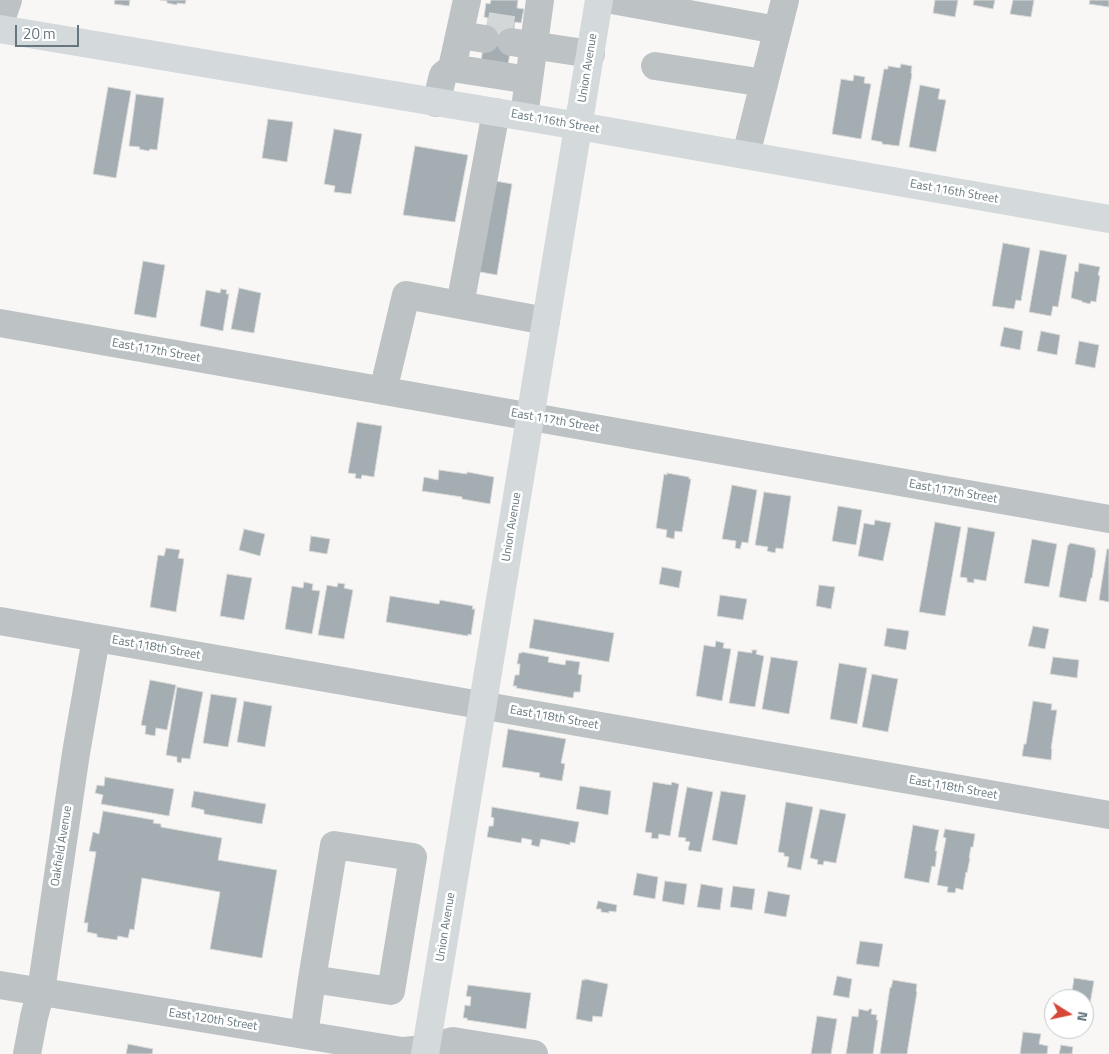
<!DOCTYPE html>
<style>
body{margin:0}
#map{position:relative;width:1109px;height:1054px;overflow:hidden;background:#f8f7f5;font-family:"Titillium Web",sans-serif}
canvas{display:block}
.north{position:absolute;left:1044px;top:989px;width:50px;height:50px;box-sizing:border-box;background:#fff;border:1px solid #c1c8cb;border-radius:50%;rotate:100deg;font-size:14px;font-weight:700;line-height:20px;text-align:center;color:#65767e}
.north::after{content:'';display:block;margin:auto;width:18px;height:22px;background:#d54838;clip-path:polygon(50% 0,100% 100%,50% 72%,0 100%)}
.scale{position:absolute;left:15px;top:25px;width:64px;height:22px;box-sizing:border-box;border:2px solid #65767e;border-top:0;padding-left:6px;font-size:15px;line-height:18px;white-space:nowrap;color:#65767e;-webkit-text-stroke:4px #fff;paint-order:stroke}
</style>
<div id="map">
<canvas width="1109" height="1054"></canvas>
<div class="north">N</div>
<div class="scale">20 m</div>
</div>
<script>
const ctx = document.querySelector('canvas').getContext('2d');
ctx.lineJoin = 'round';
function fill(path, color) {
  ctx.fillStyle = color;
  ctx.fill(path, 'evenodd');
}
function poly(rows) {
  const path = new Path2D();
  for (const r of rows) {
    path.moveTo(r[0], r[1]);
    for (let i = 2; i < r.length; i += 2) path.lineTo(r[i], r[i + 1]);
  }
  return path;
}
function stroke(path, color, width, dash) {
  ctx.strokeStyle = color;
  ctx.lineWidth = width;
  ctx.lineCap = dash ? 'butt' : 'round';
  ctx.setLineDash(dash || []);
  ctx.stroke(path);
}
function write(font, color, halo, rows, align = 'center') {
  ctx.font = font + ' "Titillium Web",sans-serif';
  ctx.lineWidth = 5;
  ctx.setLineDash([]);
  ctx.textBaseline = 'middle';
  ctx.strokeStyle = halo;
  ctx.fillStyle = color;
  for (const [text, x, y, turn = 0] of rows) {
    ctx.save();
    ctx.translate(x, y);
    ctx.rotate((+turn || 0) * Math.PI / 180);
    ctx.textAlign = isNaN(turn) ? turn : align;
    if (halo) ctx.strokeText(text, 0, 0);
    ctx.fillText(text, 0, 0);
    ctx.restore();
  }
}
const building = poly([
 [115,0,130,0,129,6,114,4,115,0],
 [160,0,186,0,185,4,177,3,177,5,167,3,167,1,160,0],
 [491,0,518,0,517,8,524,9,521,23,515,22,507,71,480,67,488,18,484,17,486,3,490,4,491,0],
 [935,0,958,0,955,17,933,13,935,0],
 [974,0,995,0,993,9,973,5,974,0],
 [1013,0,1034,0,1031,17,1010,14,1013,0],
 [1090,0,1109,0,1109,7,1089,4,1090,0],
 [901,64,912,66,911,73,912,74,899,146,882,144,882,142,871,140,884,69,888,69,888,66,900,68,901,64],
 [854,75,865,77,864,83,871,84,861,139,832,134,841,79,853,81,854,75],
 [920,85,940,89,938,99,946,100,936,152,909,147,920,85],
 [108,87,131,91,116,178,93,174,108,87],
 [136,94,164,98,157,150,150,149,149,151,139,149,140,147,129,146,136,94],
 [268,119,293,122,287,162,262,158,268,119],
 [334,129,362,134,351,194,334,192,335,186,324,184,334,129],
 [415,146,468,155,455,222,403,215,415,146],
 [490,180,512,184,497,275,475,271,490,180],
 [1003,243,1030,248,1021,301,1016,300,1014,309,992,306,1003,243],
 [1040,250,1067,255,1058,307,1053,306,1051,316,1029,312,1040,250],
 [143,261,165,265,156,318,134,314,143,261],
 [1079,263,1100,267,1098,275,1100,276,1096,302,1091,301,1090,304,1082,302,1082,301,1071,298,1075,271,1078,272,1079,263],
 [239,288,261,293,254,333,231,329,239,288],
 [221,289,227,290,226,294,229,294,223,331,200,326,206,290,220,293,221,289],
 [1004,327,1023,331,1020,350,1000,346,1004,327],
 [1041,331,1060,335,1057,355,1037,351,1041,331],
 [1079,341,1099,345,1095,368,1075,364,1079,341],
 [357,422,382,426,374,477,362,475,361,479,355,478,356,474,348,473,357,422],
 [439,470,467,474,467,472,494,477,490,504,462,499,462,497,422,491,424,477,438,480,439,470],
 [667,473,689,477,689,479,691,479,682,532,675,531,674,539,666,537,667,530,656,528,664,474,667,475,667,473],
 [732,485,757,490,748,543,742,542,740,549,735,548,736,541,722,539,732,485],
 [764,492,791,496,783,549,776,548,775,553,767,551,768,547,755,545,764,492],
 [838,506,862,510,856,545,832,541,838,506],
 [875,520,891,523,883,561,858,556,864,523,874,525,875,520],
 [935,522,961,527,945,616,919,612,935,522],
 [968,527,995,532,986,581,974,579,974,583,967,582,967,578,960,577,968,527],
 [244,529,265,534,260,556,239,550,244,529],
 [311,536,330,539,327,554,309,551,311,536],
 [1032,539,1057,544,1049,587,1024,583,1032,539],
 [1070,543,1095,548,1094,550,1096,550,1092,578,1091,578,1086,602,1059,597,1068,545,1069,545,1070,543],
 [166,548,180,550,178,558,184,559,176,612,150,607,158,555,164,556,166,548],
 [1107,549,1109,549,1109,602,1099,600,1107,549],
 [662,567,682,571,679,588,659,584,662,567],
 [227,574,252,578,244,620,220,616,227,574],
 [304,582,313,584,312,590,320,591,312,634,285,629,292,586,303,588,304,582],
 [338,583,345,584,344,588,353,590,344,639,318,635,327,585,337,587,338,583],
 [819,585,835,587,831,609,816,606,819,585],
 [720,595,747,599,743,620,717,616,720,595],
 [390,596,439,604,440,600,473,606,472,609,475,609,471,635,468,634,468,636,386,622,390,596],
 [534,619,614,633,609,662,529,648,534,619],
 [1033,626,1049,629,1045,649,1028,646,1033,626],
 [887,628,909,631,906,650,884,646,887,628],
 [716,641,724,643,723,648,731,649,722,701,696,696,704,645,715,647,716,641],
 [752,650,757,650,756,654,764,656,755,707,729,703,738,651,752,653,752,650],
 [522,652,549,657,548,662,565,665,566,660,580,662,578,674,582,675,580,692,574,692,573,698,516,688,517,686,513,686,515,675,519,675,520,664,517,664,519,653,522,653,522,652],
 [771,657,798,661,789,714,762,709,771,657],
 [1053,657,1079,660,1077,678,1050,674,1053,657],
 [839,663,867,668,857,724,830,719,839,663],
 [872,674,898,679,888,732,862,727,872,674],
 [150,680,176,685,167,730,156,728,155,736,145,734,146,726,141,725,150,680],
 [177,687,203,692,190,759,182,758,181,763,177,762,177,757,166,755,177,687],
 [211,694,237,698,228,747,203,743,211,694],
 [244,701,272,706,265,747,237,742,244,701],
 [1033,701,1052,704,1051,710,1057,710,1051,749,1052,749,1051,760,1022,756,1024,744,1026,744,1033,701],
 [508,729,566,739,561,763,565,764,562,781,539,777,540,773,502,767,508,729],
 [105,777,174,789,169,816,101,804,103,795,95,793,97,785,104,786,105,777],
 [653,782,671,785,672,782,679,784,670,836,659,834,658,839,651,838,652,833,645,832,653,782],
 [580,786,611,791,608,815,576,809,580,786],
 [687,787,713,792,701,852,688,850,690,842,685,841,686,838,678,837,687,787],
 [194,791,266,804,262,824,204,814,204,810,191,807,194,791],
 [721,791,746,795,737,845,712,840,721,791],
 [786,802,813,807,801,870,787,867,789,857,784,856,784,853,778,852,786,802],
 [492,807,579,822,575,843,570,842,570,845,541,839,539,847,531,845,532,840,522,838,521,843,487,837,489,826,493,826,494,818,491,817,492,807],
 [820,809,846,814,836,863,824,861,823,865,817,864,818,860,810,858,820,809],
 [103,811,154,820,153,823,161,824,161,827,222,838,218,860,277,870,262,958,210,949,220,892,142,878,134,930,130,929,128,938,118,936,117,940,97,937,97,934,87,932,88,923,84,923,96,852,89,851,93,832,99,834,103,811],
 [913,825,939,830,935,851,937,851,935,867,932,866,929,883,904,878,913,825],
 [945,829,975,834,973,847,971,847,969,858,970,858,967,873,966,872,963,890,956,888,955,893,947,892,948,887,937,885,946,838,943,837,945,829],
 [637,873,658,877,655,899,633,895,637,873],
 [665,881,687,884,684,905,662,901,665,881],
 [701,884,723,888,720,910,697,907,701,884],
 [733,886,755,889,752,910,730,907,733,886],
 [768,891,790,895,786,917,764,913,768,891],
 [598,901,617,905,616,912,609,911,609,913,601,912,601,909,596,909,598,901],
 [860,941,883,944,879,967,856,964,860,941],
 [837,976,852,979,849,998,833,995,837,976],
 [1074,978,1094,981,1090,1004,1084,1004,1084,999,1071,999,1074,978],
 [585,979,608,984,602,1017,593,1016,592,1022,576,1019,582,980,585,980,585,979],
 [893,980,917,984,916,991,917,992,907,1054,880,1054,890,987,891,988,893,980],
 [468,985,531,993,526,1029,467,1020,467,1018,463,1018,465,1005,470,1006,471,997,466,996,468,985],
 [859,1009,868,1011,869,1009,872,1009,871,1014,877,1015,876,1020,878,1020,873,1054,846,1054,852,1016,858,1017,859,1009],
 [817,1016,837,1019,831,1054,811,1054,817,1016],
 [1023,1032,1041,1034,1039,1044,1048,1046,1047,1054,1020,1054,1023,1032],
 [128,1044,153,1049,152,1054,126,1054,128,1044],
 [1061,1045,1073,1047,1072,1054,1059,1054,1061,1045]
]);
fill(building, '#a4aeb2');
stroke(building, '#d9d9d8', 1);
stroke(poly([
 [487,26,513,30]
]), '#d3d7d7', 28, [28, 14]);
stroke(poly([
 [612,0,777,30],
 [0,23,8,0],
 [460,35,485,39],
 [511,42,591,54],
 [655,66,764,83],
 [452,68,529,80],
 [436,103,443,75,452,68,467,0],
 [524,116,540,0],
 [746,155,785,0],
 [460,305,496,112],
 [0,323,1109,519],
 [383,391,406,295,546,321],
 [0,621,1109,815],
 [0,985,402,1051,426,1049,453,1041,534,1054],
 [304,1035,312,979,334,845,413,857,391,991,312,979],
 [27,1054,34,1017,41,991,76,753,96,638]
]), '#bdc2c5', 28);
stroke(poly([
 [0,29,579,126,1109,219],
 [425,1054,599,0]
]), '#d4d9db', 28);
write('12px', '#65767e', '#fff', [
 ["Union Avenue",588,68,-81],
 ["East 116th Street",555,122,10],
 ["East 116th Street",954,192,10],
 ["East 117th Street",156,351,10],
 ["East 117th Street",555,421,10],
 ["East 117th Street",953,492,10],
 ["Union Avenue",512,527,-81],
 ["East 118th Street",156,648,10],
 ["East 118th Street",554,718,10],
 ["East 118th Street",953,788,10],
 ["Oakfield Avenue",62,846,-81],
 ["Union Avenue",446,927,-81],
 ["East 120th Street",213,1020,9]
]);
</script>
